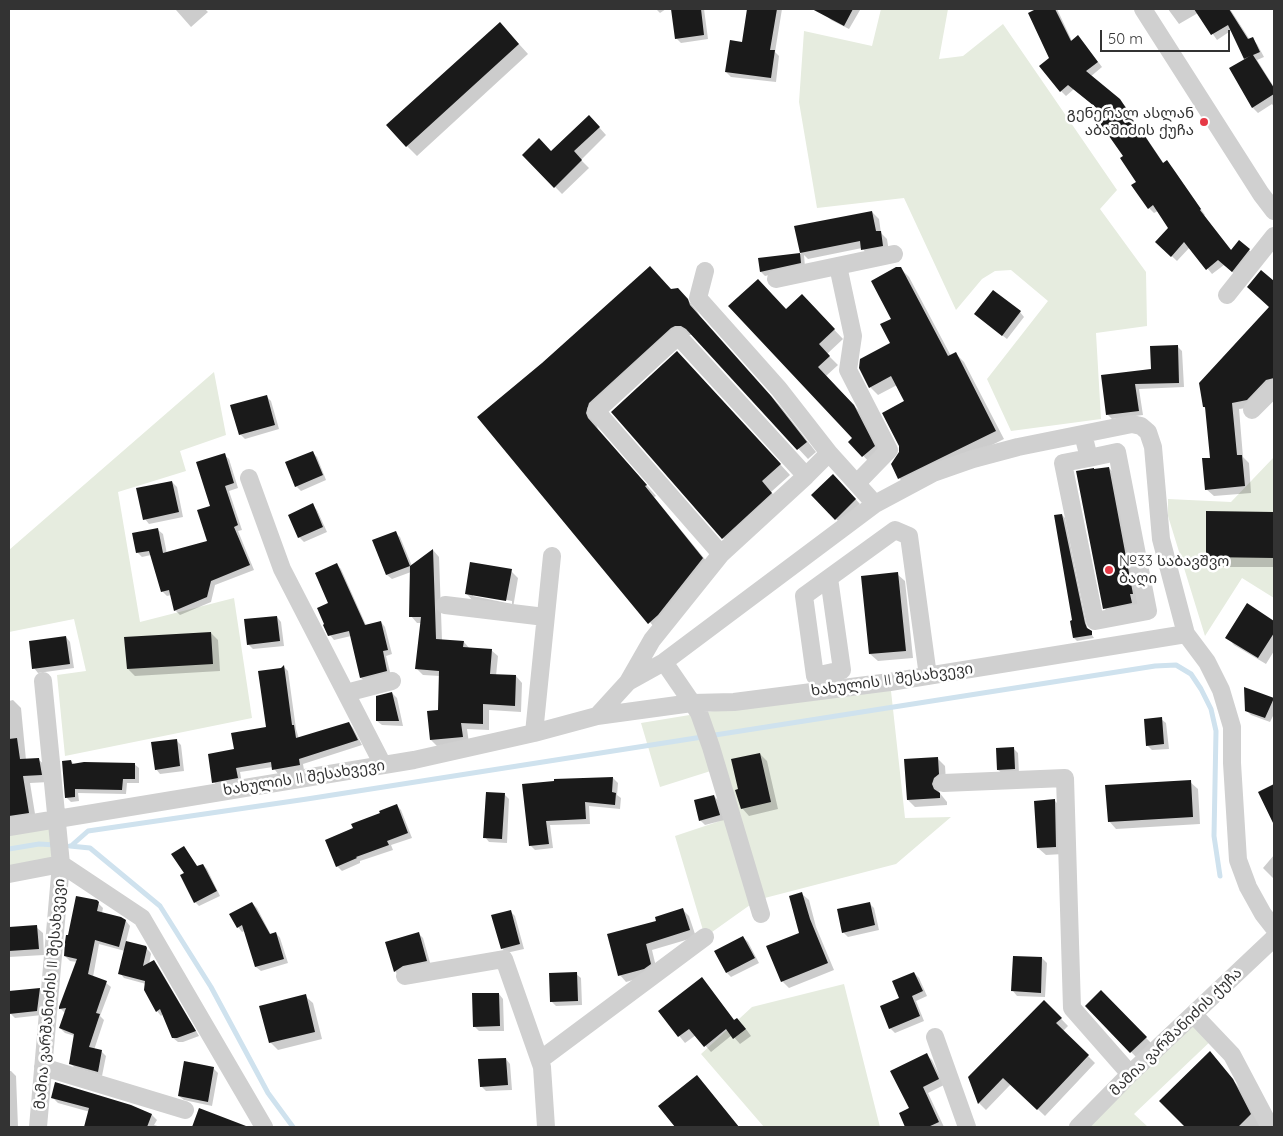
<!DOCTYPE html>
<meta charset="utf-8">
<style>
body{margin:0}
#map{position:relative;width:1283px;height:1136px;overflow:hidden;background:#fff;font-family:Quicksand,sans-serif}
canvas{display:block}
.frame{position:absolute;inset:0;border:10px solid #333;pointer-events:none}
.scale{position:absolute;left:1100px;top:30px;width:130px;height:22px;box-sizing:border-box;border:2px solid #333;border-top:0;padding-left:6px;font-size:15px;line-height:18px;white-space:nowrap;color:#333;-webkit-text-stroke:4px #fff;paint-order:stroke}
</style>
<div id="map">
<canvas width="1283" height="1136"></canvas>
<div class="frame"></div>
<div class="scale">50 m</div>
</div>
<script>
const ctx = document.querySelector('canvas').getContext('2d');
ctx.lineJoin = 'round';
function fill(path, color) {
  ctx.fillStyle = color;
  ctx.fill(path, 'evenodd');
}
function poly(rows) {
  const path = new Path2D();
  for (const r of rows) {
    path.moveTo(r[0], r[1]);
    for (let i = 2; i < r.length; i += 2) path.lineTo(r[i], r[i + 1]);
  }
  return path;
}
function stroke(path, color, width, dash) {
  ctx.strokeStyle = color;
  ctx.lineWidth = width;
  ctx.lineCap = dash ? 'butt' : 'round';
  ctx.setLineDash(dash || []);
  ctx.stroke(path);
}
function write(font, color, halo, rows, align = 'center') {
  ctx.font = font + ' Quicksand,"Noto Sans Georgian",sans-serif';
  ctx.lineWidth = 5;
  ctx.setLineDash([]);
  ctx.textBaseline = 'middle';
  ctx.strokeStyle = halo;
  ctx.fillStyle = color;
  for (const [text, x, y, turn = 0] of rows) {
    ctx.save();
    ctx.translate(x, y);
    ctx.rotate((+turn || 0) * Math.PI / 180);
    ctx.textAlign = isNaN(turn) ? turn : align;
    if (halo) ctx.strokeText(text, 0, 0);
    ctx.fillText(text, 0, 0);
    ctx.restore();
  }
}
fill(poly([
 [881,9,948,9,939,59,963,56,1003,24,1117,190,1100,209,1146,272,1147,326,1096,333,1101,419,1011,431,987,379,1048,301,1011,270,995,271,982,279,956,310,904,198,817,208,799,102,804,31,872,46],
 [214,372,226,435,180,451,186,471,118,492,140,622,234,598,252,718,65,756,57,675,86,671,74,619,9,632,9,550],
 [1274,457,1274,598,1242,578,1205,636,1168,516,1168,499,1231,502],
 [890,682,905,818,951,817,896,864,757,900,705,937,675,836,732,817,717,769,660,787,641,723],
 [57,819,61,861,9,868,9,827],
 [844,984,880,1127,764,1127,701,1054,752,1007],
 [1194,1015,1215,1037,1134,1114,1148,1127,1078,1127]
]), '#e6ecdf');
fill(poly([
 [178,9,205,9,208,12,191,27,176,10],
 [656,9,666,9,660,13],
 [672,9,704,9,708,39,681,43,676,38],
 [748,9,782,9,775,52,779,56,776,82,731,77,726,72,743,44],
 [829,9,859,9,860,10,849,29,831,20,826,15],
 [1038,9,1057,9,1072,41,1083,42,1102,67,1090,77,1125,106,1164,164,1172,167,1205,215,1204,216,1232,251,1249,250,1254,255,1237,276,1224,265,1212,274,1190,247,1177,261,1157,242,1170,228,1158,211,1154,213,1149,208,1106,115,1074,89,1066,96,1061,91,1051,58,1029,13],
 [1168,9,1230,9,1250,40,1252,39,1257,44,1264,57,1257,60,1274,87,1274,107,1272,104,1258,113,1253,108,1231,69,1247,60,1232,30,1217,40,1198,13,1179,24],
 [509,33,528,54,417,156,407,146],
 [589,116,606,135,581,160,589,168,562,194,524,155,551,153],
 [872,212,879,219,881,233,887,239,889,252,869,256,862,248,808,259,804,255,805,267,765,276,761,272,759,259,801,254,796,227],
 [901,269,909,277,951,356,956,354,964,362,1004,439,908,487,900,479,892,464,901,452,906,402,897,385,878,395,870,387,892,344,892,319],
 [1261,271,1274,283,1274,387,1254,407,1239,409,1243,457,1249,463,1251,493,1214,496,1206,489,1211,459,1207,410,1204,407,1271,307],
 [671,290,688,300,697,311,700,316,781,407,816,452,808,459,692,335,685,335,595,419,598,429,656,496,654,497,712,568,659,633,478,417],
 [810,304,843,339,827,354,838,365,826,376,863,415,883,455,872,465,850,442,854,438,786,310],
 [1020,312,1024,317,1007,339,981,319],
 [1177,346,1182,351,1184,387,1139,389,1143,415,1112,419,1107,414,1103,376,1153,370],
 [687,363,790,475,771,492,781,503,733,548,723,538],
 [267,397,271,401,279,429,245,439,240,434],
 [312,452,317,457,326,480,301,491,296,486],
 [224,455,229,459,238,488,229,491,242,530,238,531,254,570,215,585,211,602,180,615,175,610,171,595,167,596,162,591,151,555,142,557,137,552,158,530,163,534,167,554,209,542,211,506],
 [1109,468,1119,478,1143,604,1114,618,1104,608],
 [833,475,860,504,840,523,812,495],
 [172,482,177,487,183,517,149,524,145,519],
 [312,505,317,510,327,532,304,542,299,537],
 [1207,513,1274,513,1274,567,1217,567,1207,557],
 [1062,515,1065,518,1087,627,1094,638,1077,641,1074,638],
 [395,533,400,537,412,566,433,550,439,557,442,640,464,642,470,649,491,650,498,656,496,676,516,676,522,683,521,712,489,710,489,730,467,729,469,743,437,746,431,740,439,711,440,676,423,675,416,668,421,623,417,623,411,616,411,572,392,579,387,575,374,541],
 [337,565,341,569,366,625,381,622,385,627,392,654,386,656,391,676,366,682,361,678,351,636,334,640,330,635,330,604],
 [511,571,518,578,513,608,473,601,466,593],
 [473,594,512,601,512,604,473,596],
 [897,574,905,581,913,658,878,661,870,654],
 [1247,605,1274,622,1274,651,1266,664,1234,645,1227,637],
 [277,617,281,622,284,646,253,649,248,644],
 [211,633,218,640,220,671,135,676,128,669],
 [66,637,70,642,74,668,38,673,34,668],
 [284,667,288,671,296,729,299,739,349,723,353,728,362,745,303,764,304,770,278,774,273,767,240,772,242,783,218,787,214,782,236,750,267,728,281,669],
 [1246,689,1274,700,1274,714,1270,722,1251,715,1246,710],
 [392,693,397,698,403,726,382,725,377,721],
 [13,700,21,708,26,760,39,760,47,767,49,782,30,783,36,820,9,824,9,701],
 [1161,719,1166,723,1169,749,1152,750,1147,745],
 [176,740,181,745,184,771,160,774,156,769],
 [1013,748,1018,753,1019,774,1003,774,998,770],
 [760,754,767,761,778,809,749,816,742,808,739,790],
 [937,758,945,766,946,781,941,785,939,792,947,802,947,805,915,807,908,800],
 [71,761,74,764,134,764,139,768,139,783,127,783,126,794,78,793,79,801,71,802,66,797],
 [613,778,618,783,617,795,621,798,620,809,589,806,590,824,550,825,553,848,535,850,530,845,556,780],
 [1190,782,1198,789,1200,824,1116,829,1109,821],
 [504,794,509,799,507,843,489,842,485,837],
 [714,796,719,801,724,820,705,825,700,820],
 [1055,801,1062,808,1063,854,1046,855,1038,848],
 [397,806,401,810,412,838,391,845,393,850,360,861,360,863,342,871,337,866,354,829],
 [184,848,198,867,203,865,207,869,220,896,199,906,195,902,185,874],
 [1274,855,1274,879,1263,868],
 [802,894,809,900,816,927,834,970,789,988,782,981,800,934],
 [98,903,103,908,102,913,126,921,130,926,126,942,145,947,150,952,151,954,149,964,154,961,158,966,199,1036,183,1042,178,1042,173,1038,163,1014,161,1016,157,1011,146,984,124,978,120,973,125,951,99,944,93,977,106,983,111,987,100,1016,104,1020,94,1050,101,1051,106,1056,102,1076,75,1068,70,1063,75,1036,65,1033,60,1028,65,1013,60,1008,77,962,70,961,65,956],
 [252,903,257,908,271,935,276,933,280,938,288,963,261,971,256,967,245,931,242,932,238,927],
 [869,903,874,908,879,930,848,937,843,932],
 [683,910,689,916,696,937,652,950,657,971,651,975,626,982,620,975,658,922],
 [510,911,515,916,524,949,506,953,502,948],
 [36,927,43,933,44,955,9,957,9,929],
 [419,934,423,938,431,966,399,976,395,971],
 [743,937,748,942,759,963,731,977,727,973],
 [1042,958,1047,963,1045,997,1017,996,1013,991],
 [914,973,919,978,927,996,916,1001,924,1021,895,1033,890,1028,901,999],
 [576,974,581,978,582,1005,556,1006,551,1001],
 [702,979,735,1021,743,1025,751,1036,740,1044,732,1035,711,1052,696,1035,685,1043,659,1011],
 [39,989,44,994,42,1015,15,1018,10,1013,9,992],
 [1101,992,1153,1045,1138,1059,1086,1006],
 [499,994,503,999,504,1031,479,1031,474,1026],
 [305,996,313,1003,322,1039,278,1050,270,1042],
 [1044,1001,1068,1026,1063,1031,1095,1063,1045,1116,1011,1084,986,1110,979,1103,970,1078],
 [1210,1052,1242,1091,1260,1125,1258,1127,1187,1127,1161,1101],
 [926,1054,932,1060,944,1085,928,1093,944,1127,906,1127,900,1114,911,1109],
 [506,1059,510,1064,512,1090,486,1091,481,1086],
 [213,1068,218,1073,212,1106,184,1100,179,1096],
 [9,1071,11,1071,16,1076,18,1127,9,1127],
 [705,1085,739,1127,676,1127,660,1106],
 [53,1098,152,1115,157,1120,154,1125,161,1127,86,1127,90,1112,58,1103]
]), '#0003');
stroke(poly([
 [70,846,90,848,160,906,211,987,268,1093,293,1127],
 [71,846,88,831,307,799,1155,666,1176,665,1191,674,1201,689,1211,709,1216,731,1214,836,1220,876],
 [9,849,39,844,56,845]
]), '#cfe2ee', 5);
fill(poly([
 [671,9,701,9,704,35,675,39],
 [747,9,777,9,770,50,775,50,771,78,725,72,730,40,742,42],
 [812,9,853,9,844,26],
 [1036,9,1055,9,1071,41,1078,35,1098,62,1086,71,1120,99,1163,163,1167,160,1201,209,1200,210,1231,250,1239,240,1250,249,1232,272,1218,260,1206,270,1184,242,1171,257,1155,242,1168,228,1153,205,1148,209,1131,185,1136,182,1120,158,1123,156,1097,119,1104,114,1068,85,1060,92,1039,66,1049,58,1028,13],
 [1194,9,1229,9,1248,39,1253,37,1260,52,1253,55,1274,88,1274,94,1252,108,1229,68,1250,56,1244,59,1228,25,1211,35],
 [500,22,519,44,406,147,386,125],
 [589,115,600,127,574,151,582,160,554,188,522,155,539,138,551,151],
 [872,211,876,231,881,231,883,246,861,250,860,241,800,253,794,226],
 [800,253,801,263,760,272,758,258],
 [650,266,671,289,678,288,688,299,690,305,771,396,807,442,797,450,686,329,681,326,675,326,671,328,589,403,586,413,588,418,647,485,645,486,703,558,658,615,648,624,477,417,542,363],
 [896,267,901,267,948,356,956,352,996,431,898,479,891,464,899,452,899,446,882,413,904,401,891,376,869,388,859,368,860,359,890,343,880,324,891,319,871,281],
 [1261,270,1274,281,1274,378,1266,380,1247,400,1232,403,1237,455,1242,455,1245,486,1205,490,1202,458,1210,458,1205,407,1203,407,1199,383,1269,307,1247,287],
 [758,279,786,309,802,294,835,329,819,344,830,356,818,367,854,405,875,446,862,457,848,442,852,438,728,306],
 [993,290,1021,311,1002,336,974,314],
 [1178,345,1179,383,1135,384,1139,411,1106,415,1101,375,1151,369,1150,346],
 [677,351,781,464,762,481,772,493,722,539,611,412],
 [267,395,275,425,239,435,230,405],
 [313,451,323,475,295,487,285,462],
 [225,453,234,483,225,486,238,525,234,527,250,565,211,581,207,597,174,611,169,590,161,592,149,551,136,553,132,533,158,528,163,553,207,541,197,510,210,506,196,462],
 [1109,467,1133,594,1130,594,1132,603,1103,609,1076,471,1094,468,1094,469],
 [833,474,856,499,835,520,811,495],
 [172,481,179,512,143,520,136,488],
 [313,503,323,527,298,538,288,515],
 [1206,511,1274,512,1274,558,1206,557],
 [1062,514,1085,623,1087,628,1092,631,1092,635,1073,638,1070,621,1072,620,1054,515],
 [396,531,410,566,386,575,372,540],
 [433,549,436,639,464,641,463,647,492,649,490,674,516,675,515,706,483,704,483,724,461,723,463,737,430,740,427,711,438,710,439,671,415,669,421,617,409,617,410,566],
 [470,562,512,569,506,601,465,594],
 [337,563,365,625,381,621,388,650,383,651,387,671,360,678,349,631,328,636,323,625,324,624,317,608,328,603,315,573],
 [898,572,906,651,869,654,861,576],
 [1247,603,1274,621,1274,633,1258,658,1225,638],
 [277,616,280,641,247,645,244,619],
 [211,632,213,664,127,669,124,637],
 [66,636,70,664,32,669,29,641],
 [284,665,292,725,294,725,296,738,349,722,358,740,299,759,300,765,272,770,271,762,236,768,238,778,212,783,208,754,234,749,231,733,266,727,258,671,281,668],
 [1244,687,1274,698,1265,718,1245,711],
 [392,692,399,721,376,721,376,696],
 [1162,717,1164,744,1146,746,1144,719],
 [17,738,20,759,39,758,42,775,23,776,29,813,9,816,9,739],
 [177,739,180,766,155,770,151,742],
 [1014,747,1015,769,997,770,996,748],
 [760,753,771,802,741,809,735,790,738,789,731,759],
 [938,757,939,774,934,778,932,784,934,789,940,793,940,798,907,800,904,759],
 [71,760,72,764,84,762,135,763,135,779,123,779,122,790,75,789,75,797,65,798,62,761],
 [613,777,612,792,616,793,615,805,585,802,586,819,546,821,549,844,529,846,522,784,554,781,554,779],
 [1191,780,1193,817,1108,822,1105,785],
 [1274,784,1274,825,1258,792],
 [486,792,505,793,502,839,483,838],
 [714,795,720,815,699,821,694,800],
 [1055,799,1056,847,1037,848,1034,801],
 [397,804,408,833,387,841,389,845,356,857,357,858,336,867,325,840,353,828,351,824,380,813,379,811],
 [184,846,197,866,203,864,217,891,194,903,180,875,184,873,171,854],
 [802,892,810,919,828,963,781,982,766,946,799,933,789,896],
 [76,896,97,900,99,902,97,911,121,917,126,920,119,947,95,940,88,974,107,981,96,1013,100,1014,89,1047,102,1050,98,1072,69,1064,74,1034,59,1028,66,1008,59,1009,59,1007,77,959,64,956,65,942,66,935,68,935],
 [252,902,270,934,276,932,284,959,255,967,242,925,237,928,229,914],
 [870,902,875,925,842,933,837,909],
 [683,908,690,930,646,944,651,964,644,969,618,976,607,934,656,921,655,917],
 [511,910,520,944,501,949,491,915],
 [37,925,39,949,9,951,9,927],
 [419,932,427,961,403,966,394,972,385,942],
 [743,936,755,958,726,973,714,951],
 [126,941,146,946,147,948,143,966,154,960,196,1031,177,1038,172,1038,160,1009,156,1012,144,990,145,981,118,974],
 [1013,956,1042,957,1041,993,1011,991],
 [577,972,578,1001,550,1002,549,973],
 [914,972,923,991,912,996,920,1016,889,1029,880,1006,899,998,892,981],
 [702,977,734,1020,737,1018,746,1029,733,1039,726,1029,704,1047,689,1029,678,1037,658,1011],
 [40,988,37,1011,9,1014,9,991],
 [1101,990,1147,1037,1130,1053,1085,1006],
 [472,993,499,993,500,1026,473,1027],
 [306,994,315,1032,269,1043,259,1006],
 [1044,1000,1062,1018,1056,1023,1089,1055,1037,1110,1003,1078,978,1104,968,1077],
 [1210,1051,1233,1079,1251,1114,1238,1127,1185,1127,1159,1101],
 [927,1053,939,1079,923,1087,939,1122,928,1127,905,1127,899,1113,909,1108,890,1071],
 [506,1058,508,1085,480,1087,478,1059],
 [184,1061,214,1067,208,1102,178,1096],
 [697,1075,739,1127,675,1127,658,1106],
 [55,1082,131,1105,152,1114,147,1127,84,1127,89,1108,51,1098],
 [199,1108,246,1126,246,1127,192,1127]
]), '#1a1a1a');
stroke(poly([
 [1143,9,1261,194,1274,211],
 [838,266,853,336,848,370,889,450,857,483],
 [705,271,698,298,779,389,829,453,875,504],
 [776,279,894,254],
 [1227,295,1274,236],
 [1252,410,1274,388],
 [1083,434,1089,458,1117,452,1148,611,1095,621,1063,463,1089,458],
 [249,478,282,569,383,765],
 [721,554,806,476],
 [829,578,842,670,815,676,804,596,895,530,909,536,928,676],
 [445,605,545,617],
 [664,662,699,713,711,747,761,914],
 [628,682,652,640,721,554,596,411,678,336,806,476,829,453],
 [346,693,392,681],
 [597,716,628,682,664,662,875,504,933,473,973,459,1018,447,1132,424,1141,426,1148,432,1153,447,1161,539,1186,634,1207,662,1221,690,1232,727,1232,763,1238,860,1248,887,1263,914,1274,928],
 [534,733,552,556],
 [943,783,1065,778,1072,1008,1130,1074],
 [9,827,414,760,534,733,597,716,692,703,734,702,890,682,1186,634],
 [9,874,61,864,142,918,264,1127],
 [405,976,504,959,542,1067,546,1127],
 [1194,1015,1232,1055,1270,1127],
 [935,1037,967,1127],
 [540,1060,705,937],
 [43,1067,185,1110],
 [38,1127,61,864,43,681],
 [1078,1127,1130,1074,1274,938]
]), '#d0d0d0', 18);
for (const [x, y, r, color] of [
 [1204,122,5,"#e63946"],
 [1109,570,5,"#e63946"]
]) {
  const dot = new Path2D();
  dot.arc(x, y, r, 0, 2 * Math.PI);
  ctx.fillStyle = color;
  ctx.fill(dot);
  stroke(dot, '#fff', 2);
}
write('15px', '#333', '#fff', [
 ["გენერალ ასლან",1194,113],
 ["აბაშიძის ქუჩა",1194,130],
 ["№33 საბავშვო",1119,561,"left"],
 ["ბაღი",1119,578,"left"]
], 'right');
write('15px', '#333', '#fff', [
 ["ხახულის II შესახვევი",892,680,-8],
 ["ხახულის II შესახვევი",304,778,-9],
 ["მამია ვარშანიძის II შესახვევი",50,994,-85],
 ["მამია ვარშანიძის ქუჩა",1176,1032,-44]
]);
</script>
